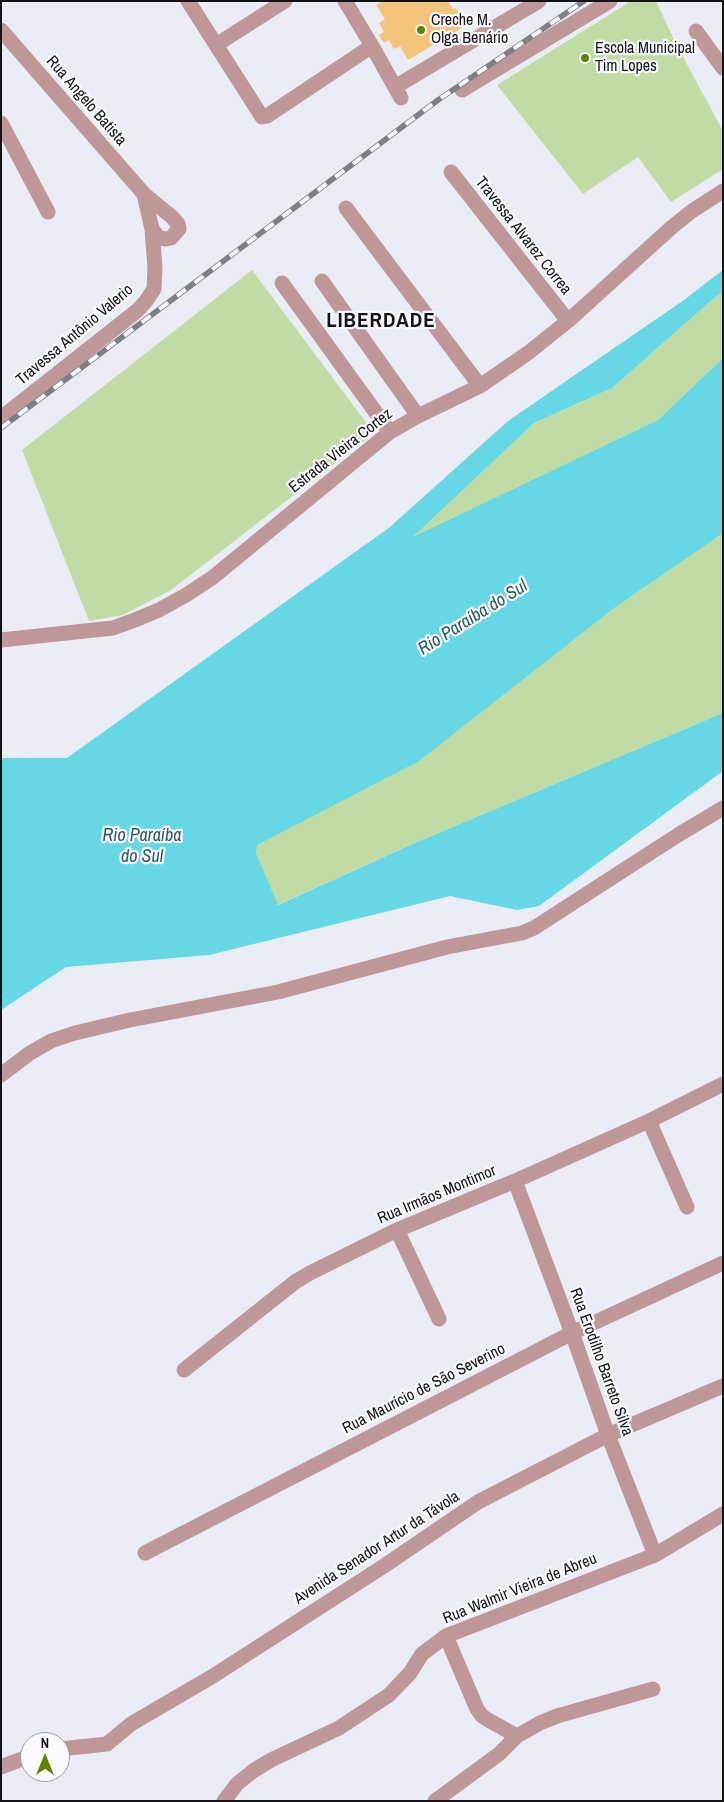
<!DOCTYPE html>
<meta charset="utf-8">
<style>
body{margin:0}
#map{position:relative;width:724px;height:1802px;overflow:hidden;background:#eaedf5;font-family:"Archivo Narrow",sans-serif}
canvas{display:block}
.frame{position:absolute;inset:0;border:2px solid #131417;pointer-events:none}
.north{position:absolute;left:20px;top:1732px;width:50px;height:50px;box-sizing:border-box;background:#f9fafe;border:1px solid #9d9ea2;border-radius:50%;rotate:0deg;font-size:14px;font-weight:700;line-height:20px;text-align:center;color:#131417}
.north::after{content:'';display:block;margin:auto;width:18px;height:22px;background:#608300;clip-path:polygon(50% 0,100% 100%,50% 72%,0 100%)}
</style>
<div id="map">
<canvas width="724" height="1802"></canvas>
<div class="frame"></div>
<div class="north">N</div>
</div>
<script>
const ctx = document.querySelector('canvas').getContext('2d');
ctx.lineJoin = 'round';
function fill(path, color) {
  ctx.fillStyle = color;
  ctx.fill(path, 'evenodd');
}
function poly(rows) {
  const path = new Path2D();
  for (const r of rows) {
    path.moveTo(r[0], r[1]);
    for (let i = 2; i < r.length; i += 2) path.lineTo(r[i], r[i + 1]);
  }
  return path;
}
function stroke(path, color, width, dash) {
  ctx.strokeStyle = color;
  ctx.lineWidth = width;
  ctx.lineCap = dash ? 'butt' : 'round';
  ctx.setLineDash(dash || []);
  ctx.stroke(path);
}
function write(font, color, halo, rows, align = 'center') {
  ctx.font = font + ' "Archivo Narrow",sans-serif';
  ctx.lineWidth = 4.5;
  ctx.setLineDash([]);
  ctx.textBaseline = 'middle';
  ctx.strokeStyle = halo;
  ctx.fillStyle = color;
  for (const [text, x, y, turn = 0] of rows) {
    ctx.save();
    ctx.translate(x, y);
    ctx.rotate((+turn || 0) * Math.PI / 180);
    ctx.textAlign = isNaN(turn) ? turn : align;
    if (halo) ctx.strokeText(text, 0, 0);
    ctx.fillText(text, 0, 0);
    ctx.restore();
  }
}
fill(poly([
 [631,1,656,1,675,42,723,131,723,169,671,202,638,157,583,194,497,85],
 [252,270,374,433,171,590,123,615,89,621,22,450],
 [723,292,723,358,658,420,411,539,534,423,612,388,713,299],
 [723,533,723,713,415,843,277,905,256,853,257,845]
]), '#c0dca4');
fill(poly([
 [723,270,723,292,713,299,612,388,534,423,413,537,658,420,723,358,723,533,614,608,419,761,257,845,256,853,278,905,415,843,723,713,723,771,539,906,517,910,450,896,209,955,66,967,1,1010,1,758,67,758,390,527,508,421,684,300]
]), '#66d7e5');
fill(poly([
 [383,1,448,1,453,9,456,8,465,23,461,25,462,28,408,60,400,46,394,49,389,40,384,43,379,35,384,32,379,23,385,19,376,5]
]), '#f3c37c');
stroke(poly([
 [188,1,262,117,267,116,372,46],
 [345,1,372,46,401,98],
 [1,30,144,194],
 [696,31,723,68],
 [216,45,285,1],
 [395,87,539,1],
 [462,90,610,1],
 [1,123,48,212],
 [451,172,568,321],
 [346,208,480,386],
 [322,281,418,416],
 [282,283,390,432],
 [1,418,138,310,146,301,154,289,155,268,152,229,144,194,172,217,178,224,179,229,171,238,166,239,159,238,152,229],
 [1,640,113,628,135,620,159,610,186,595,212,578,390,432,418,416,480,386,528,353,568,321,672,227,692,211,723,191],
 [1,1075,30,1053,51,1041,75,1033,130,1020,278,992,447,947,522,933,534,928,678,835,723,808],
 [649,1121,687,1207],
 [515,1181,572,1333,608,1435,655,1555],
 [397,1230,439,1319],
 [184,1370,295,1282,310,1273,397,1230,515,1181,649,1121,723,1084],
 [145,1553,572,1333,723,1263],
 [517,1736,540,1723,557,1716,653,1689],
 [60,1749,107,1744,131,1724,213,1676,384,1566,478,1502,608,1435,723,1386],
 [1,1767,30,1756],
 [224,1801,237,1784,253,1771,271,1760,339,1728,389,1695,410,1673,422,1654,446,1636,655,1555,723,1514],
 [435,1801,499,1754,517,1736,490,1721,482,1716,477,1709,446,1636]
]), '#bf9799', 15);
const rail = poly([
 [1,428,438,100,584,1]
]);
stroke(rail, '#7d7f85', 5.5);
stroke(rail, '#f9fafe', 4, [11]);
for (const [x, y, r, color] of [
 [421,30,5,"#608300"],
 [585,58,5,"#608300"]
]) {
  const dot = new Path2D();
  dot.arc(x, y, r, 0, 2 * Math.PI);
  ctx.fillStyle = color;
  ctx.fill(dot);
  stroke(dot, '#f9fafe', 2);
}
write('16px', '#131417', '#f9fafe', [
 ["Creche M.",431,21],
 ["Olga Benário",431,39],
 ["Escola Municipal",595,49],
 ["Tim Lopes",595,67]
], 'left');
write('16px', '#131417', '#f9fafe', [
 ["Rua Angelo Batista",86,101,49],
 ["Travessa Alvarez Correa",523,236,52],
 ["Travessa Antônio Valerio",75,335,-40],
 ["Estrada Vieira Cortez",341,451,-38],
 ["Rua Irmãos Montimor",437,1195,-23],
 ["Rua Erodilho Barreto Silva",601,1362,70],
 ["Rua Maurício de São Severino",424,1389,-27],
 ["Avenida Senador Artur da Távola",377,1548,-33],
 ["Rua Walmir Vieira de Abreu",520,1589,-22]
]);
write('italic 18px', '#285960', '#f9fafe', [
 ["Rio Paraíba do Sul",473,618,-32],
 ["Rio Paraíba",142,836],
 ["do Sul",142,857]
]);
ctx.letterSpacing = '1px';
write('bold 21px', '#131417', '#f9fafe', [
 ["LIBERDADE",381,321]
]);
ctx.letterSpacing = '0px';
</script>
